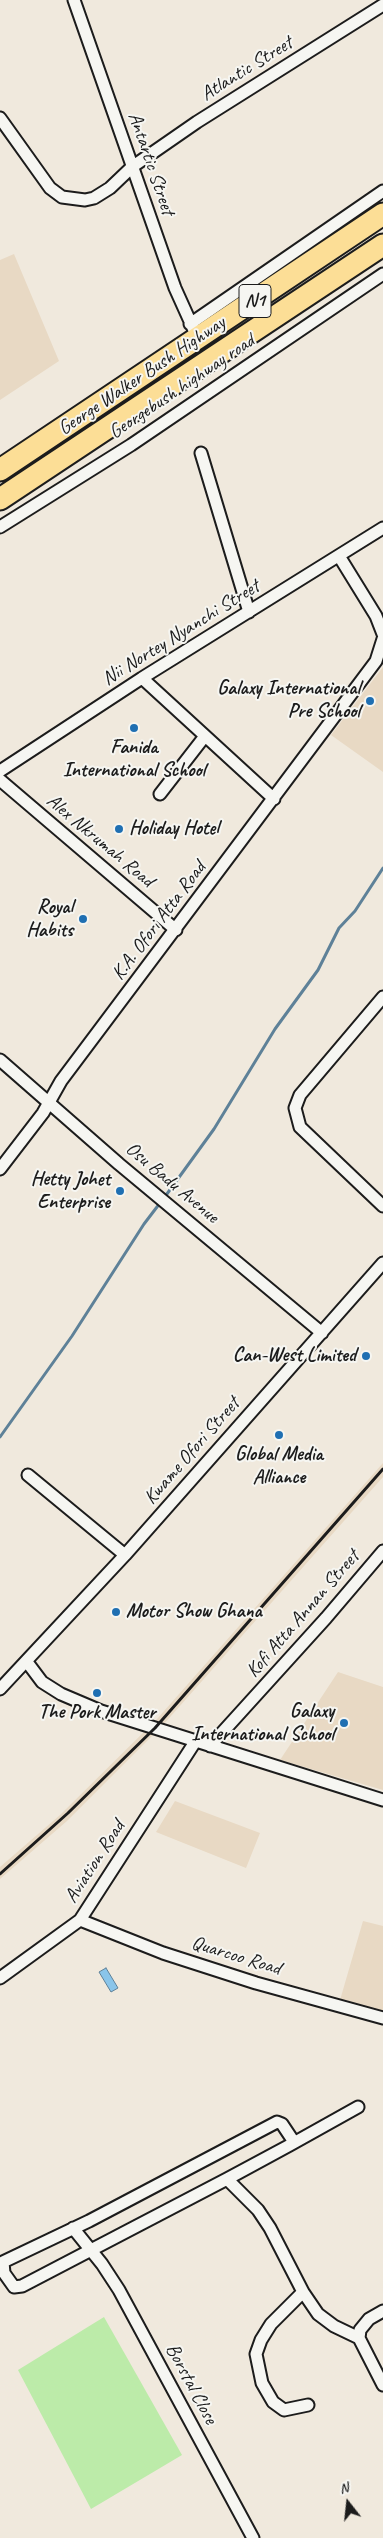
<!DOCTYPE html>
<style>
body{margin:0}
#map{position:relative;width:383px;height:2538px;overflow:hidden;background:#f0e9dd;font-family:Caveat,sans-serif}
canvas{display:block}
.north{position:absolute;left:323px;top:2478px;width:50px;height:50px;-webkit-text-stroke:4px #f6f6f2;paint-order:stroke;rotate:344deg;font-size:14px;font-weight:700;line-height:20px;text-align:center;color:#1c1c1c}
.north::after{content:'';display:block;margin:auto;width:18px;height:22px;background:#1c1c1c;clip-path:polygon(50% 0,100% 100%,50% 72%,0 100%)}
</style>
<div id="map">
<canvas width="383" height="2538"></canvas>
<div class="north">N</div>
</div>
<script>
const ctx = document.querySelector('canvas').getContext('2d');
ctx.lineJoin = 'round';
function fill(path, color) {
  ctx.fillStyle = color;
  ctx.fill(path, 'evenodd');
}
function poly(rows) {
  const path = new Path2D();
  for (const r of rows) {
    path.moveTo(r[0], r[1]);
    for (let i = 2; i < r.length; i += 2) path.lineTo(r[i], r[i + 1]);
  }
  return path;
}
function stroke(path, color, width, dash) {
  ctx.strokeStyle = color;
  ctx.lineWidth = width;
  ctx.lineCap = dash ? 'butt' : 'round';
  ctx.setLineDash(dash || []);
  ctx.stroke(path);
}
function write(font, color, halo, rows, align = 'center') {
  ctx.font = font + ' Caveat,sans-serif';
  ctx.lineWidth = 4;
  ctx.setLineDash([]);
  ctx.textBaseline = 'middle';
  ctx.strokeStyle = halo;
  ctx.fillStyle = color;
  for (const [text, x, y, turn = 0] of rows) {
    ctx.save();
    ctx.translate(x, y);
    ctx.rotate((+turn || 0) * Math.PI / 180);
    ctx.textAlign = isNaN(turn) ? turn : align;
    if (halo) ctx.strokeText(text, 0, 0);
    ctx.fillText(text, 0, 0);
    ctx.restore();
  }
}
fill(poly([
 [14,254,59,361,0,400,0,260],
 [383,667,383,772,331,735],
 [383,1463,383,1477,163,1725,67,1821,0,1879,0,1867,60,1815,157,1719],
 [338,1672,383,1687,383,1790,280,1760],
 [175,1801,260,1833,246,1868,156,1832],
 [363,1921,383,1926,383,2017,338,2007]
]), '#e8d9c4');
fill(poly([
 [104,2317,182,2455,91,2509,18,2370]
]), '#bceba9');
const water = poly([
 [106,1968,118,1988,111,1992,99,1972,106,1968]
]);
fill(water, '#8ac5ea');
stroke(water, '#5e8198', 1);
stroke(poly([
 [164,1198,214,1129,275,1029,318,970,339,928,355,911,383,868],
 [0,1437,72,1336,144,1224,160,1203]
]), '#5e8198', 3);
const street = poly([
 [74,0,175,288,198,339],
 [0,118,50,188,62,197,85,200,94,198,110,188,132,167,197,122,383,5],
 [190,324,383,191],
 [201,453,249,612],
 [0,527,131,445,383,274],
 [339,556,376,616,383,634],
 [142,678,274,799],
 [0,771,142,678,383,528],
 [0,780,176,930],
 [160,794,205,736],
 [383,997,300,1095,295,1108,300,1127,383,1206],
 [0,1060,119,1164,322,1333],
 [0,1169,43,1113,61,1081,376,661,383,639],
 [28,1475,125,1555],
 [27,1662,42,1682,61,1694,101,1711,383,1800],
 [0,1689,125,1555,383,1263],
 [210,1746,326,1618,383,1551],
 [80,1920,163,1953,256,1983,383,2018],
 [0,1978,80,1920,195,1742],
 [294,2142,282,2124,277,2122,89,2221,3,2262,4,2273,14,2287,22,2286,227,2179,290,2145,358,2107],
 [227,2179,258,2210,270,2228,303,2292,318,2314,334,2326,359,2338],
 [73,2228,102,2264,119,2290,253,2538],
 [303,2292,271,2324,261,2340,256,2354,262,2383,273,2402,284,2410,308,2405],
 [383,2311,369,2319,360,2330,359,2338,383,2385]
]);
const highway = poly([
 [0,470,383,214],
 [0,499,383,245]
]);
stroke(street, '#1c1c1c', 15);
stroke(highway, '#1c1c1c', 25);
stroke(street, '#f6f6f2', 11);
stroke(highway, '#fcde96', 21);
stroke(poly([
 [0,1874,68,1813,155,1728,383,1469]
]), '#1c1c1c', 3);
for (const [x, y, r, color] of [
 [370,701,5,"#1f6fb2"],
 [134,728,5,"#1f6fb2"],
 [119,829,5,"#1f6fb2"],
 [83,919,5,"#1f6fb2"],
 [120,1191,5,"#1f6fb2"],
 [366,1356,5,"#1f6fb2"],
 [279,1435,5,"#1f6fb2"],
 [116,1612,5,"#1f6fb2"],
 [97,1693,5,"#1f6fb2"],
 [344,1723,5,"#1f6fb2"]
]) {
  const dot = new Path2D();
  dot.arc(x, y, r, 0, 2 * Math.PI);
  ctx.fillStyle = color;
  ctx.fill(dot);
  stroke(dot, '#f6f6f2', 2);
}
for (const [x, y, w] of [
 [255,301,32]
]) {
  const box = new Path2D();
  box.roundRect(x - w / 2, y - 16.5, w, 33, 4);
  ctx.fillStyle = '#f6f6f2';
  ctx.fill(box);
  stroke(box, '#1c1c1c', 1);
}
write('bold 19px', '#1c1c1c', null, [
 ["N1",255,301]
]);
write('20px', '#1c1c1c', '#f6f6f2', [
 ["Atlantic Street",247,69,-32],
 ["Antartic Street",151,164,71],
 ["George Walker Bush Highway",142,376,-34],
 ["Georgebush highway road",182,387,-34],
 ["Nii Nortey Nyanchi Street",181,633,-32],
 ["Alex Nkrumah Road",100,841,40],
 ["K.A. Ofori Atta Road",159,921,-53],
 ["Osu Badu Avenue",172,1183,40],
 ["Kwame Ofori Street",192,1451,-49],
 ["Kofi Atta Annan Street",303,1614,-49],
 ["Aviation Road",95,1862,-57],
 ["Quarcoo Road",236,1956,17],
 ["Borstal Close",191,2384,62]
]);
write('bold 20px', '#1c1c1c', '#f6f6f2', [
 ["Galaxy International",360,689],
 ["Pre School",360,712],
 ["Fanida",134,748,"center"],
 ["International School",134,771,"center"],
 ["Holiday Hotel",129,829,"left"],
 ["Royal",73,908],
 ["Habits",73,931],
 ["Hetty Johet",110,1180],
 ["Enterprise",110,1203],
 ["Can-West Limited",356,1356],
 ["Global Media",279,1455,"center"],
 ["Alliance",279,1478,"center"],
 ["Motor Show Ghana",126,1612,"left"],
 ["Galaxy",334,1712],
 ["International School",334,1735],
 ["The Pork Master",97,1713,"center"]
], 'right');
</script>
